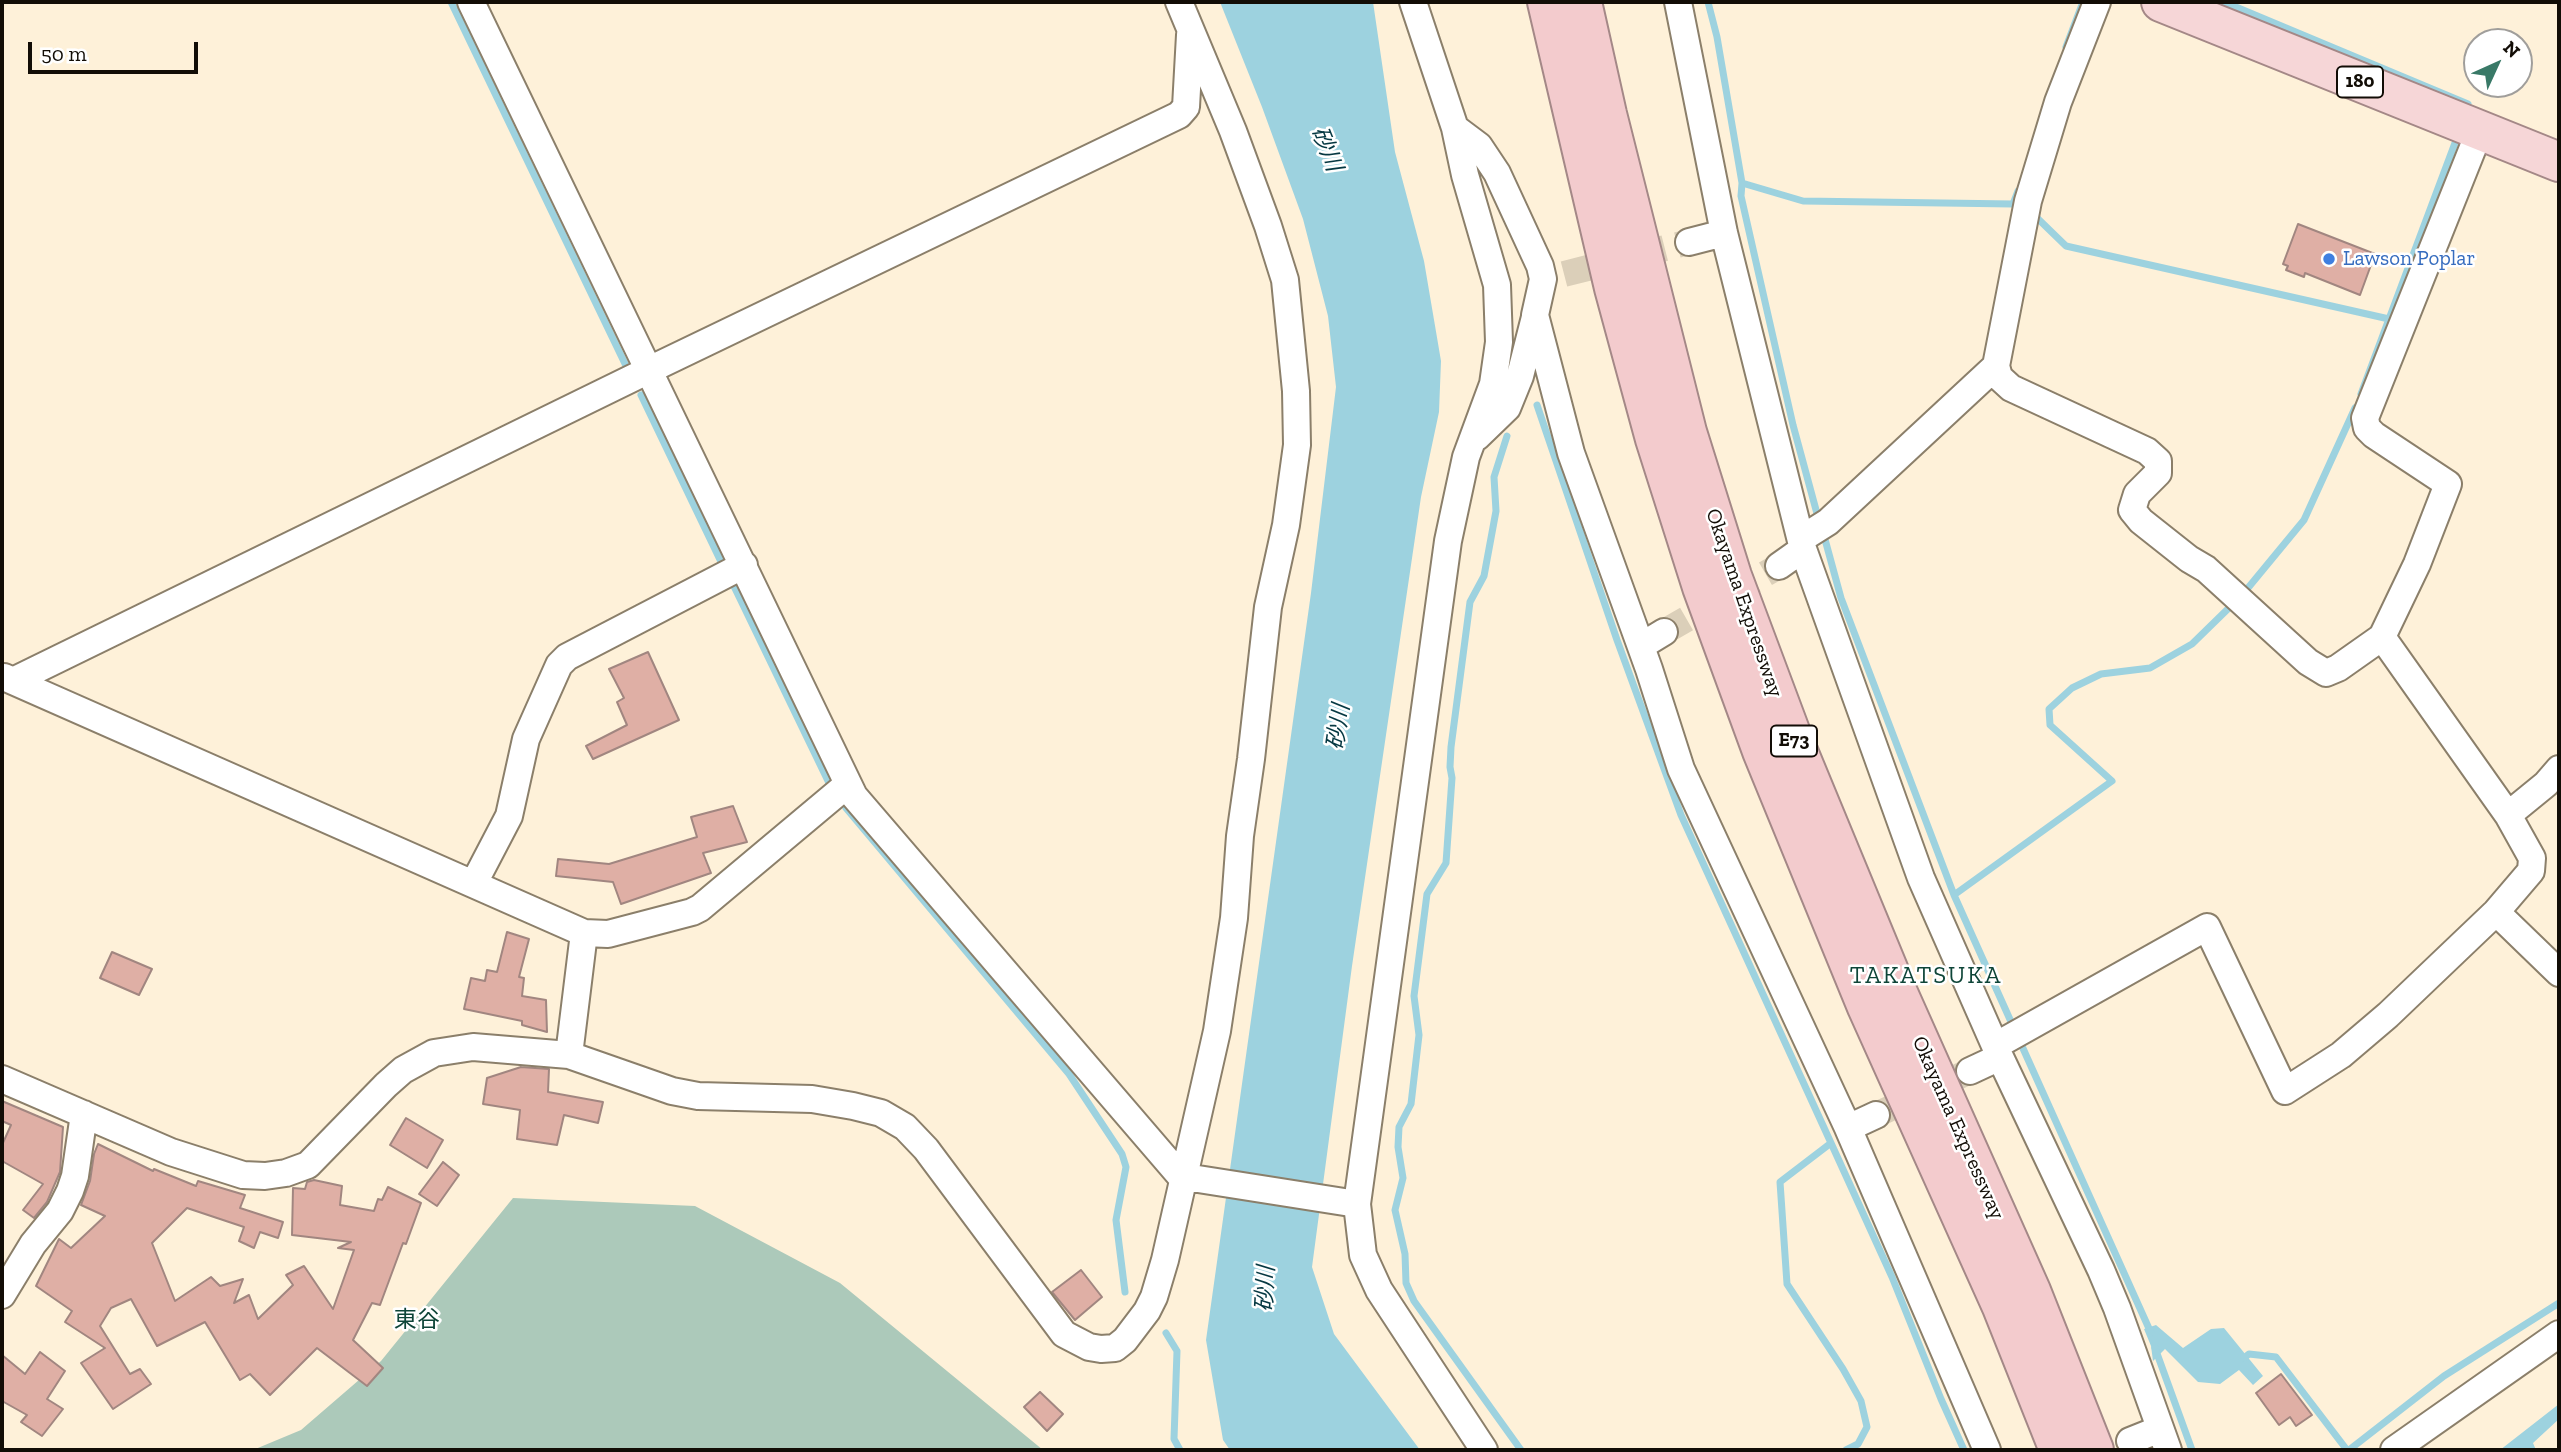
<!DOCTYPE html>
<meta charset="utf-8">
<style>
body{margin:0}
#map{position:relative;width:2561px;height:1452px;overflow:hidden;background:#fef1d9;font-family:"Zilla Slab",serif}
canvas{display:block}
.frame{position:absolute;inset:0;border:4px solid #120d06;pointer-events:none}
.north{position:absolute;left:2463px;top:28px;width:70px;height:70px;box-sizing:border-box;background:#fff;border:2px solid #a09e9b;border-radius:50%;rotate:45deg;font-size:19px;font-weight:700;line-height:28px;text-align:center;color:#120d06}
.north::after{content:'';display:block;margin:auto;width:24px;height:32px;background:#397967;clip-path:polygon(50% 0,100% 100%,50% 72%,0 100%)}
.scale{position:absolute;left:28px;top:42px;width:170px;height:32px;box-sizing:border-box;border:4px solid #120d06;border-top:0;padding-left:9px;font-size:21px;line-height:24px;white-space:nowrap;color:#120d06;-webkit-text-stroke:5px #fff;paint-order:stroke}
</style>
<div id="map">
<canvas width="2561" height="1452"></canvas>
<div class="frame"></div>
<div class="north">N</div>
<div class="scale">50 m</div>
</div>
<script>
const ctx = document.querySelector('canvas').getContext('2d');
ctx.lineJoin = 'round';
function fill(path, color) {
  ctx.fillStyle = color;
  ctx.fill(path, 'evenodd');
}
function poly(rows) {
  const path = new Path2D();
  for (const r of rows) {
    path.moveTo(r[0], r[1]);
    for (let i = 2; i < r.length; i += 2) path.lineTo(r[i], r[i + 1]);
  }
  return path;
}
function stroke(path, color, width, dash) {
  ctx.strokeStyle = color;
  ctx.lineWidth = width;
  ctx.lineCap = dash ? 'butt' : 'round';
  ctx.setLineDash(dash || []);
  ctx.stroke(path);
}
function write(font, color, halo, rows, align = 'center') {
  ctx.font = font + ' "Zilla Slab","Noto Sans JP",serif';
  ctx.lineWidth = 5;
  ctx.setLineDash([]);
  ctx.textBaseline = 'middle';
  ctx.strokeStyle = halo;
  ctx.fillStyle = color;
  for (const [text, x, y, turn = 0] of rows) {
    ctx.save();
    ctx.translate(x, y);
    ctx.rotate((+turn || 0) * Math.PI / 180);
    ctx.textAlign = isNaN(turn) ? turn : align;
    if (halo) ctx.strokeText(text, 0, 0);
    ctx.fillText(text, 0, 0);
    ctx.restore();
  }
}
fill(poly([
 [513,1198,695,1206,840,1283,1043,1450,253,1450,301,1430,381,1361]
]), '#acc9ba');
fill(poly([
 [1220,2,1373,2,1395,152,1424,261,1441,361,1439,412,1421,497,1352,966,1312,1267,1334,1334,1420,1450,1230,1450,1223,1440,1206,1340,1311,593,1336,387,1328,316,1303,219,1262,107],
 [2156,1325,2183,1348,2211,1329,2224,1328,2263,1376,2253,1385,2239,1370,2220,1384,2198,1382,2165,1349,2153,1361,2151,1346,2144,1329],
 [2559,1404,2559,1419,2533,1443,2536,1450,2500,1450]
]), '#9dd2df');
stroke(poly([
 [451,2,628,370],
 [1708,2,1717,37,1742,183],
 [2224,2,2468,104],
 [2066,47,2083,2],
 [2032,213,2066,246,2389,319,2455,143],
 [2361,394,2389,319],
 [641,395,724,568],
 [1537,405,1617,640,1681,815,1831,1143,1780,1182,1787,1284,1843,1369,1861,1401,1867,1427,1858,1444,1846,1450],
 [1507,436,1494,477,1496,511,1484,576,1470,602,1451,747,1450,767,1452,778,1446,863,1427,894,1414,996,1419,1035,1411,1104,1399,1127,1398,1147,1403,1178,1395,1210,1405,1254,1406,1283,1414,1301,1521,1450],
 [1819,521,1793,425,1741,196,1742,183,1803,201,2013,204,2018,191],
 [1823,532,1841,598,1954,895,2151,1333],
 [730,578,829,783],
 [2243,594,2304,520,2355,408],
 [846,808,1069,1074,1122,1154,1126,1167,1116,1220,1125,1292],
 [1954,895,2112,781,2050,725,2049,709,2072,688,2101,674,2150,668,2192,644,2235,602],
 [1831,1143,1892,1277,1941,1399,1964,1450],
 [1166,1333,1177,1351,1174,1439,1180,1450],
 [2155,1348,2192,1450],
 [2244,1358,2249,1354,2276,1357,2347,1450],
 [2349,1450,2444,1376,2559,1303]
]), '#9dd2df', 7);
const building = poly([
 [2298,224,2375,254,2360,295,2305,273,2304,277,2286,270,2288,266,2283,264,2298,224],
 [648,652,679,720,593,759,586,746,627,725,617,702,624,698,609,669,648,652],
 [733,806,747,842,703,853,711,873,621,904,613,882,556,876,558,859,609,864,697,837,691,817,733,806],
 [507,932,529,939,519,977,524,978,522,996,546,1000,547,1032,522,1025,522,1021,464,1009,471,978,485,981,487,970,497,972,507,932],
 [112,952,152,969,139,995,100,978,112,952],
 [521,1067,549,1069,548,1092,603,1102,598,1123,564,1115,557,1145,517,1139,520,1110,483,1104,487,1078,521,1067],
 [2,1101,63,1127,60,1172,47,1202,34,1218,23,1210,43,1184,2,1161,2,1145,11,1125,2,1121,2,1101],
 [406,1118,443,1140,427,1168,390,1145,406,1118],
 [98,1144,153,1171,154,1169,196,1186,198,1181,245,1195,240,1208,283,1222,278,1238,260,1232,254,1248,239,1241,244,1227,187,1208,152,1243,175,1301,211,1277,220,1286,243,1279,234,1303,249,1295,258,1319,293,1285,286,1275,304,1266,333,1309,354,1250,338,1248,351,1242,292,1235,293,1188,305,1189,307,1182,314,1180,342,1186,340,1205,374,1211,378,1199,382,1200,388,1187,421,1203,406,1244,403,1243,380,1305,372,1303,353,1340,383,1368,367,1386,317,1348,270,1395,250,1374,240,1380,205,1322,157,1346,131,1299,111,1308,100,1326,130,1374,140,1369,151,1384,113,1409,81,1363,105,1348,65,1322,72,1311,36,1286,59,1239,71,1248,105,1216,81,1205,90,1181,94,1154,98,1144],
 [443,1162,459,1175,437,1206,419,1194,443,1162],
 [1081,1270,1102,1297,1075,1320,1052,1292,1081,1270],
 [40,1352,65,1371,47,1399,63,1409,42,1436,21,1422,27,1415,2,1401,2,1355,25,1374,40,1352],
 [2281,1374,2312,1415,2296,1426,2290,1417,2279,1425,2256,1393,2281,1374],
 [1040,1392,1063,1414,1047,1431,1024,1407,1040,1392]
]);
fill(building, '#dfafa5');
stroke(building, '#a18680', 2);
stroke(poly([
 [1564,274,1689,242],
 [1664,632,1779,566],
 [1876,1115,1970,1071]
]), '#dbcfb9', 26, [26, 13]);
const minor = poly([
 [471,2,854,796,1183,1179,1198,1179,1357,1204],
 [1413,2,1455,128,1465,175,1497,285,1499,342,1493,384,1466,457,1448,541,1357,1204,1363,1255,1379,1290,1484,1450],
 [1678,2,1724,233,1803,549,1921,878,2000,1057,2101,1270,2117,1308,2168,1450],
 [1455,128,1479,146,1497,173,1540,266,1543,279,1535,315,1571,453,1649,669,1681,769,1848,1128,1987,1450],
 [1689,242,1724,233],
 [1477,437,1507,408,1520,376,1535,317],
 [1801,539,1828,522,1996,366],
 [1779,566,1803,549],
 [2382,637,2417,564,2448,484,2374,435,2367,428,2365,418,2480,130],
 [1641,646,1664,632],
 [4,677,584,933,608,934,692,912,700,908,848,784],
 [13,681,649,370,1179,115,1186,107,1190,35],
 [2508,815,2546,784,2559,769],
 [474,883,509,816,526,739,559,665,567,657,744,565],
 [2496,912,2559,973],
 [1995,1046,2207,927,2285,1091,2341,1055,2388,1015,2496,912,2531,871,2532,858,2508,815,2382,637,2338,668,2326,673,2308,662,2206,569,2189,559,2141,521,2132,510,2137,494,2158,473,2158,461,2147,451,2011,388,1999,377,1996,366,2028,201,2058,102,2097,2],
 [569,1055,584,933],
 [1970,1071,2000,1057],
 [2,1079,171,1152,243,1175,265,1176,286,1173,308,1165,386,1085,403,1070,434,1053,473,1047,569,1055,672,1091,698,1096,812,1099,853,1106,881,1113,905,1127,926,1149,1064,1334,1089,1347,1101,1349,1115,1348,1125,1340,1147,1311,1154,1297,1165,1260,1217,1031,1234,918,1240,836,1251,759,1268,607,1286,525,1297,445,1296,391,1285,280,1268,226,1233,131,1179,2],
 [1848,1128,1876,1115],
 [2,1295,33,1244,60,1211,70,1191,75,1176,84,1114],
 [2130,1441,2160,1429],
 [2394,1450,2559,1334]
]);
const trunk = poly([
 [2161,2,2559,162]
]);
const motorway = poly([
 [1547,2,1614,288,1655,439,1702,587,1762,751,1867,1007,2002,1307,2059,1450],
 [1582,2,1607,114,1687,432,1732,576,1793,739,1898,993,2031,1291,2094,1450]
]);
stroke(minor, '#8b7f6a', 30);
stroke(trunk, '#a48887', 42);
stroke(motorway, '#a48887', 42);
stroke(minor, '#fff', 26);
stroke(trunk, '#f6d6d7', 38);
stroke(motorway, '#f3cbcd', 38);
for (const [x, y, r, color] of [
 [2329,259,7,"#3f7fe0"]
]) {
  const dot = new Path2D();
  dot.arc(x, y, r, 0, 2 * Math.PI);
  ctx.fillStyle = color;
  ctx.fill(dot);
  stroke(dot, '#fff', 2.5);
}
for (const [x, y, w] of [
 [2360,82,46],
 [1794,741,46]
]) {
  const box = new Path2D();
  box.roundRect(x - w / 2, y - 15.5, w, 31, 5);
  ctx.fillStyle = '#fff';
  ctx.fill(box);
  stroke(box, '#120d06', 2);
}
write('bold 19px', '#120d06', null, [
 ["180",2360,82],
 ["E73",1794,741]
]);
write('21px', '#366cbe', '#fff', [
 ["Lawson Poplar",2343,259]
], 'left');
write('21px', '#120d06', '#fff', [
 ["Okayama Expressway",1744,603,71],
 ["Okayama Expressway",1958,1128,66]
]);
write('italic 23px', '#053842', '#fff', [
 ["砂川",1326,149,68],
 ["砂川",1339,727,-82],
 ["砂川",1266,1289,-87]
]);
write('23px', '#0e4538', '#fff', [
 ["東谷",417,1320]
]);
ctx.letterSpacing = '2px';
write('24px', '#0e4538', '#fff', [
 ["TAKATSUKA",1926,976]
]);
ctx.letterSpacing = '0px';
</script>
